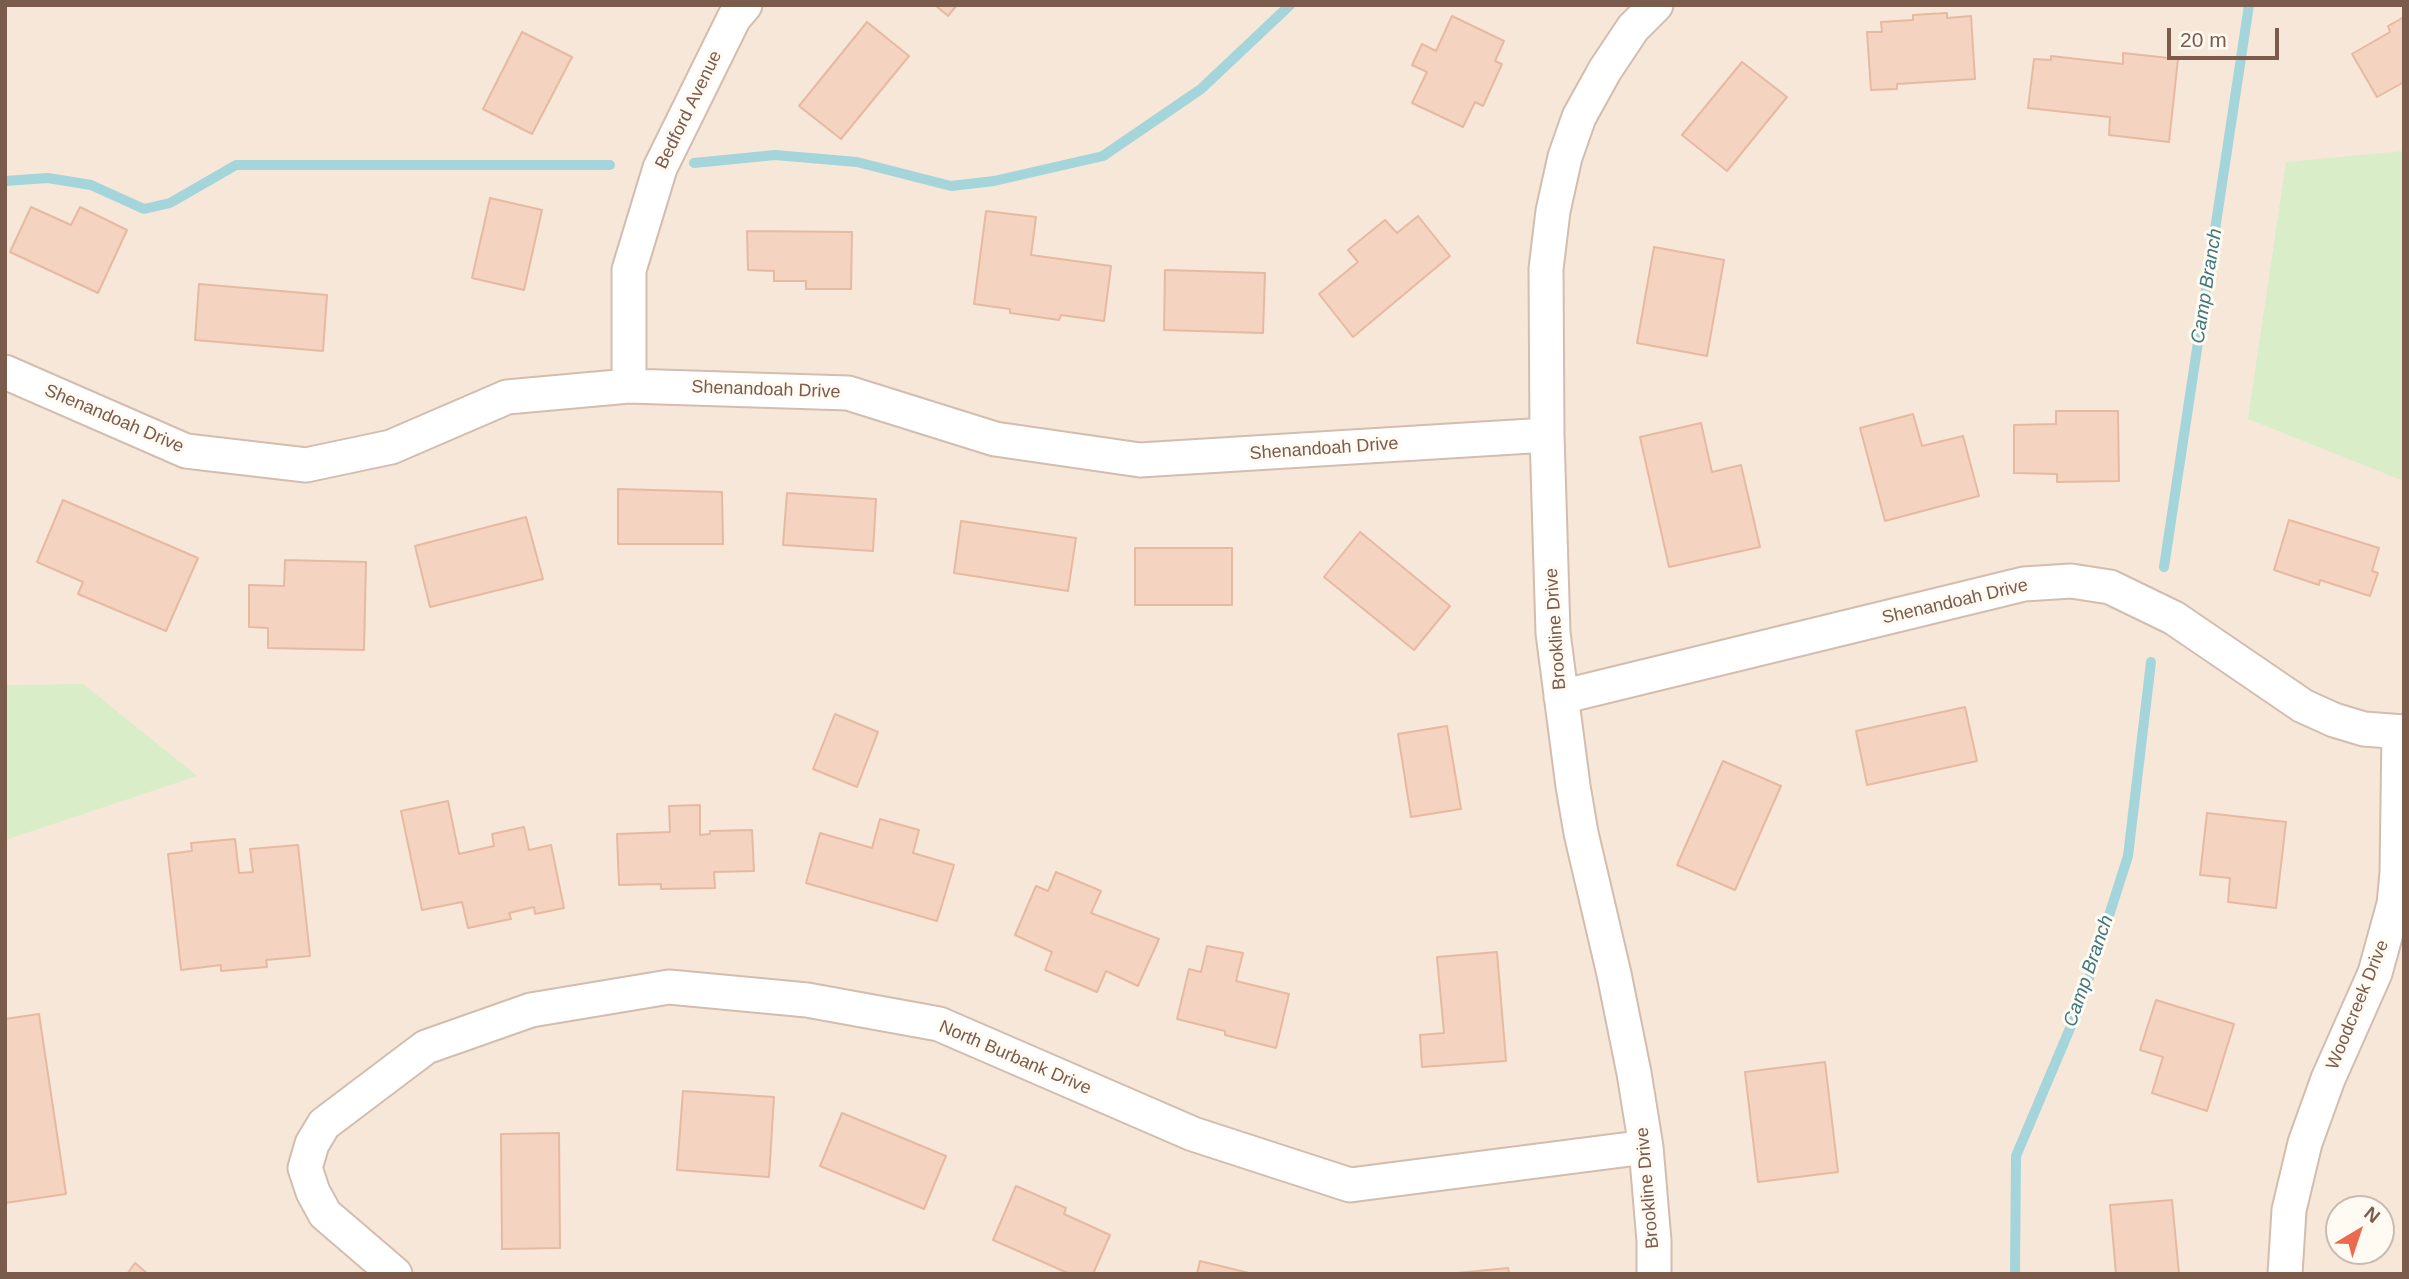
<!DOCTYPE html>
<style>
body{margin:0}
#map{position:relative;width:2409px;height:1279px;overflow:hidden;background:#fdf6eb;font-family:Arial,sans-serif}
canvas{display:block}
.frame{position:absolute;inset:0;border:7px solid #7b5b4c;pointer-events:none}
.north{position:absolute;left:2325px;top:1195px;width:70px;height:70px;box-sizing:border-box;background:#fffaf2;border:2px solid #cabab0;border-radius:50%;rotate:39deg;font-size:19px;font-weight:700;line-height:28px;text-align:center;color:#7b5b4c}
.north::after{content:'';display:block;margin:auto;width:24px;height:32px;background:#ea6a4d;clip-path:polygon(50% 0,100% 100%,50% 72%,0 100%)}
.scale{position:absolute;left:2167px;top:28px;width:112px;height:32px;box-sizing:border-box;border:4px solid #7b5b4c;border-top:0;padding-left:9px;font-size:21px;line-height:24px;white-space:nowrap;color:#7b5b4c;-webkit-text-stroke:5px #fffaf2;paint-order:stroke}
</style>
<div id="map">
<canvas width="2409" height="1279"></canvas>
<div class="frame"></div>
<div class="north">N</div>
<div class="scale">20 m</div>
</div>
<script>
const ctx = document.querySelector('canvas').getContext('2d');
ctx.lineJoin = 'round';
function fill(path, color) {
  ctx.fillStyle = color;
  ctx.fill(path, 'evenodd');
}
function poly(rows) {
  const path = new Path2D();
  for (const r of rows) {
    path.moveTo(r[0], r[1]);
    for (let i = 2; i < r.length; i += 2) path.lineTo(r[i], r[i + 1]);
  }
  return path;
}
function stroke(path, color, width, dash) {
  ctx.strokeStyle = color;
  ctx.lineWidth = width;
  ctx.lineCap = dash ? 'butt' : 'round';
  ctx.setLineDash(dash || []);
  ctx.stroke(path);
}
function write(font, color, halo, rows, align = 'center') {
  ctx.font = font + ' Arial,sans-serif';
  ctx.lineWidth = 6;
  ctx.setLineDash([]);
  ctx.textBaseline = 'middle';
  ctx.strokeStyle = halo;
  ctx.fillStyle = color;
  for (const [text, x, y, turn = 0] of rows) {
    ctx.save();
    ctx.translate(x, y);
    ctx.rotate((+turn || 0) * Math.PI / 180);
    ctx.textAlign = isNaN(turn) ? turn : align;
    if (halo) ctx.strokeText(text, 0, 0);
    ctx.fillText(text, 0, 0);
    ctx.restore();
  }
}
fill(poly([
 [5,5,2404,5,2404,1274,5,1274],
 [2339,1209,2381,1209,2381,1251,2339,1251]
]), '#f6e7d9');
fill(poly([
 [2404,151,2404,481,2248,419,2286,162],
 [83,684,197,776,5,840,5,685]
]), '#d8edc8');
stroke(poly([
 [694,163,775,155,857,162,951,186,994,181,1103,156,1201,89,1290,5],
 [5,181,48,178,91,185,144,209,170,203,236,165,610,165],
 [2164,567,2249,5],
 [2015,1274,2016,1156,2082,1000,2128,856,2151,662]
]), '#a3d5db', 10);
const building = poly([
 [935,5,957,5,948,16,935,5],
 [1947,13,1947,18,1971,16,1975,79,1897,84,1897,89,1871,90,1867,32,1882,32,1881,22,1913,20,1913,15,1947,13],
 [1452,16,1504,41,1495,61,1502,64,1483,106,1475,102,1463,127,1412,103,1427,72,1412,65,1422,44,1436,51,1452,16],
 [2404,17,2404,82,2377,97,2352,54,2390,32,2388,26,2404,17],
 [867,22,909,56,841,139,799,106,867,22],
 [522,32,572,57,532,134,483,109,522,32],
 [2123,53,2178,59,2169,142,2109,135,2110,117,2028,108,2034,59,2051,60,2051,56,2123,64,2123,53],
 [1742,62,1787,97,1727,171,1682,135,1742,62],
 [490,198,542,210,524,290,472,278,490,198],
 [31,207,71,225,80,207,127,230,98,293,10,252,31,207],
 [986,211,1036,217,1031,255,1111,266,1104,321,1061,315,1059,320,1010,313,1010,309,974,304,986,211],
 [1418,216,1450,256,1353,337,1319,294,1358,262,1348,250,1385,220,1397,233,1418,216],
 [747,231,852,232,851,289,806,289,806,281,774,281,774,271,748,270,747,231],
 [1654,247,1724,260,1707,356,1637,343,1654,247],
 [1165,270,1265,273,1263,333,1164,330,1165,270],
 [199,284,327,295,323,351,195,340,199,284],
 [2056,411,2118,411,2119,481,2057,482,2057,474,2014,473,2014,425,2056,424,2056,411],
 [1913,414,1922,446,1963,436,1979,496,1885,521,1860,428,1913,414],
 [1701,423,1712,472,1741,465,1760,547,1669,567,1640,437,1701,423],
 [618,489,722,492,723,544,618,544,618,489],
 [787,493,876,499,873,551,783,545,787,493],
 [63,500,198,558,166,631,78,594,83,582,37,562,63,500],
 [526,517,543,579,430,607,415,546,526,517],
 [2289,520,2379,548,2372,571,2378,573,2370,596,2320,580,2319,585,2274,570,2289,520],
 [961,521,1076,538,1068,591,954,573,961,521],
 [1360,532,1450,606,1414,650,1324,577,1360,532],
 [1135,548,1232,548,1232,605,1135,605,1135,548],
 [285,560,366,562,364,650,268,648,268,628,249,627,249,585,284,586,285,560],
 [1965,707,1977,761,1867,785,1856,731,1965,707],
 [835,714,878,732,857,787,813,769,835,714],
 [1447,726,1461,809,1411,817,1398,734,1447,726],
 [1723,761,1781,786,1735,890,1677,865,1723,761],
 [448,801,459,854,494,846,492,834,524,827,529,850,551,845,564,908,535,914,534,907,509,913,511,919,468,928,462,902,422,910,401,811,448,801],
 [700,805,700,835,710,834,710,831,752,830,754,871,714,872,715,888,661,889,661,884,619,885,617,834,670,832,669,806,700,805],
 [2207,813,2286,822,2276,908,2228,902,2230,878,2200,875,2207,813],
 [880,819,919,830,913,853,954,865,937,921,806,883,820,833,872,848,880,819],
 [235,839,239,873,253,872,250,849,298,845,310,956,266,960,267,967,221,971,221,965,181,970,168,854,192,851,191,843,235,839],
 [1056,872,1101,891,1091,913,1159,939,1138,986,1106,971,1097,992,1045,970,1052,952,1015,935,1036,886,1048,891,1056,872],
 [1207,946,1243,953,1236,981,1289,994,1276,1048,1225,1035,1225,1031,1177,1019,1189,969,1201,972,1207,946],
 [1497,952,1506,1061,1422,1067,1420,1035,1444,1033,1437,957,1497,952],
 [2156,1000,2234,1024,2207,1111,2152,1093,2163,1057,2140,1050,2156,1000],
 [39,1014,66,1194,5,1203,5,1019,39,1014],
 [1825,1062,1838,1172,1758,1182,1745,1072,1825,1062],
 [683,1091,774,1097,769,1177,677,1170,683,1091],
 [842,1113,946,1156,924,1209,820,1166,842,1113],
 [559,1133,560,1248,502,1249,501,1134,559,1133],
 [1016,1186,1066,1208,1064,1214,1110,1235,1093,1274,1070,1274,993,1240,1016,1186],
 [2172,1200,2179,1274,2116,1274,2110,1205,2172,1200],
 [1200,1261,1253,1274,1197,1274,1200,1261],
 [135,1263,148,1274,127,1274,135,1263],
 [1508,1268,1509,1274,1457,1274,1457,1273,1508,1268]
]);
fill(building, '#f4d3c1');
stroke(building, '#e7b9a1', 2);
const street = poly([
 [5,372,186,451,306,465,391,447,507,397,629,386,848,393,995,439,1140,460,1547,435],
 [629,386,629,270,660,168,734,18,745,5],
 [1561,697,2024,584,2071,581,2110,587,2174,618,2303,706,2334,720,2364,729,2404,732],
 [395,1274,325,1214,313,1192,305,1168,312,1144,324,1124,426,1047,531,1010,669,987,807,1000,939,1024,1193,1134,1350,1185,1646,1147],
 [1654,1274,1654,1241,1646,1147,1634,1073,1614,974,1581,833,1573,786,1553,633,1547,435,1546,269,1553,211,1565,157,1579,117,1605,70,1633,28,1656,5],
 [2285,1274,2289,1210,2305,1143,2328,1079,2375,973,2394,904,2397,873,2399,732]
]);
stroke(street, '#d2bdaf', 37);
stroke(street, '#fff', 33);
write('18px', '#7b5b4c', '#fffaf2', [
 ["Bedford Avenue",689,110,-64],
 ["Shenandoah Drive",766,390,2],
 ["Shenandoah Drive",114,419,23],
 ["Shenandoah Drive",1324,449,-4],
 ["Shenandoah Drive",1955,602,-13],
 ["Brookline Drive",1556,629,-94],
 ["Woodcreek Drive",2358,1005,-68],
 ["North Burbank Drive",1015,1058,23],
 ["Brookline Drive",1648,1188,-95]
]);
write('italic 19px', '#3e7880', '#fffaf2', [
 ["Camp Branch",2207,286,-81],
 ["Camp Branch",2089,971,-71]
]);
</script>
